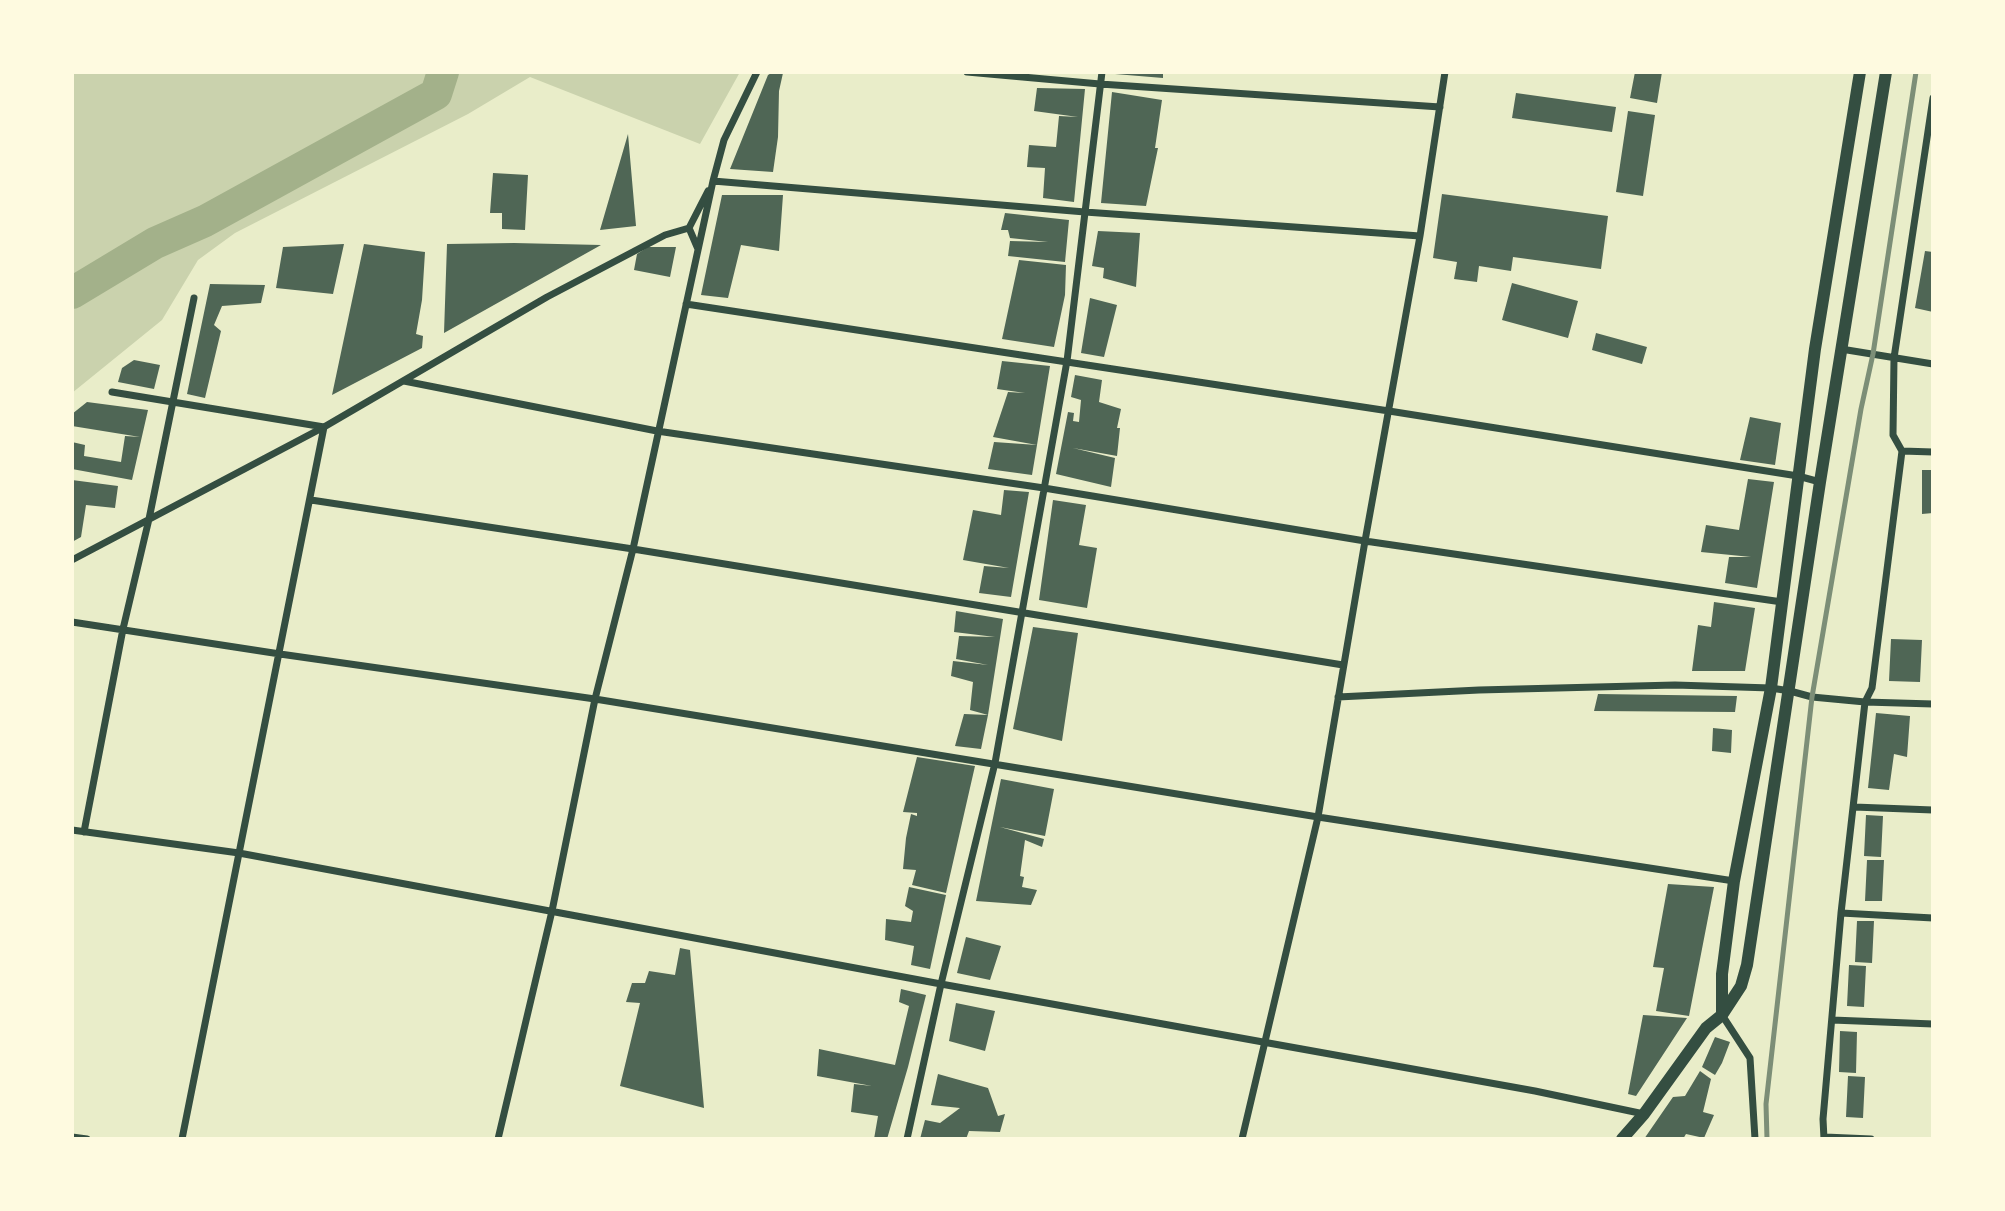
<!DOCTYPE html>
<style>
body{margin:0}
#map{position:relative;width:2005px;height:1211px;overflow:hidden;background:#e9edc9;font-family:"Noto Sans",sans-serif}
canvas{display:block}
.frame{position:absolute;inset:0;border:74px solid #fefae0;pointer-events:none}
</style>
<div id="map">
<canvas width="2005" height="1211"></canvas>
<div class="frame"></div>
</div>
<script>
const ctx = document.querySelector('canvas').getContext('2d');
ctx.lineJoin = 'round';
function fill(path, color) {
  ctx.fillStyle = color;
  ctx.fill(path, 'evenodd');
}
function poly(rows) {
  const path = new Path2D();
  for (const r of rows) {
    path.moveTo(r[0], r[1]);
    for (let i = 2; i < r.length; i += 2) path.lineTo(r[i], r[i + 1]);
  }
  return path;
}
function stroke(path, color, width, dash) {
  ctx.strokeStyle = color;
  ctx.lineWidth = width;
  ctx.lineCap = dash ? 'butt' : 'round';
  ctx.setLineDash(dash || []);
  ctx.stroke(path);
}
fill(poly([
 [72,72,740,72,700,144,530,77,468,114,235,233,198,260,162,320,72,393]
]), '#cad2ad');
stroke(poly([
 [72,293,155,243,205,221,436,94,443,72]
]), '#a3b18a', 32);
fill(poly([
 [773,72,783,73,779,91,778,137,773,172,730,169,768,75],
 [1115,72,1163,72,1163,78,1115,74],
 [1635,72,1662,72,1657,103,1630,98],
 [1037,88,1085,89,1074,202,1043,198,1045,168,1027,167,1029,145,1056,147,1059,116,1078,117,1034,111],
 [1112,92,1162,100,1155,148,1158,148,1146,206,1101,203],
 [1516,93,1616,107,1612,132,1512,118],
 [1628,111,1655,115,1643,196,1616,192],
 [628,134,636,226,600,230],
 [493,173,528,175,525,230,502,229,502,213,490,213],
 [1442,194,1608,216,1601,269,1513,257,1511,271,1479,266,1477,282,1454,279,1457,262,1433,258],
 [722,195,783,195,779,251,741,245,728,298,701,295],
 [1005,213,1069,220,1065,262,1008,256,1010,241,1048,242,1010,238,1008,230,1001,230],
 [1098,231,1140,233,1136,287,1103,278,1104,268,1092,266],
 [514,243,601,245,444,333,447,244],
 [344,244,333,294,276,288,283,247],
 [364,244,425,252,422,300,416,334,423,336,422,348,332,395],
 [648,247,676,247,670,277,634,270,637,254],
 [1925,251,1933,252,1933,312,1915,308],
 [1019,260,1066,265,1065,295,1054,347,1002,339],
 [1512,283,1578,301,1568,338,1502,320],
 [210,284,265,285,261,303,222,306,214,325,221,331,205,398,187,394],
 [1090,298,1117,305,1104,357,1081,353],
 [1596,333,1647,347,1642,364,1592,350],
 [134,360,160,365,154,389,118,382,122,368],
 [1002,361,1050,366,1037,445,993,437,1008,392,1025,393,997,389],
 [1075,375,1102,380,1099,402,1121,409,1117,428,1120,428,1117,456,1073,448,1115,458,1111,487,1056,474,1068,412,1074,413,1073,421,1079,422,1081,400,1071,397],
 [87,402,148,410,132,480,72,469,72,442,85,445,84,456,121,462,125,436,140,437,72,426,72,414],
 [1750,417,1781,423,1775,465,1740,460],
 [994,442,1037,445,1032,475,988,469],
 [1922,470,1933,470,1933,513,1922,514],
 [1748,479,1774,482,1757,588,1725,583,1729,557,1751,557,1701,552,1706,525,1739,530],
 [72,480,118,486,115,508,86,505,81,537,72,542],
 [1004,490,1029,492,1011,597,979,593,984,566,1009,568,963,560,973,510,1001,515],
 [1053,500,1086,505,1079,545,1097,548,1087,608,1039,600],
 [1714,602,1755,608,1745,671,1692,671,1698,625,1711,627],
 [956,611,1003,619,988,715,970,710,973,682,951,676,953,661,988,665,956,659,959,636,995,637,954,632],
 [1033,627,1078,633,1062,741,1013,729],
 [1891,639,1922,640,1920,682,1889,681],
 [1598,694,1737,696,1735,712,1594,711],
 [1876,713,1910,716,1907,757,1894,754,1889,790,1868,788],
 [964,714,988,715,981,749,955,746],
 [1713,728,1732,730,1731,753,1712,751],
 [917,757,975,766,946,893,912,885,916,870,903,869,906,838,911,814,917,816,917,813,903,812],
 [1001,779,1054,789,1045,836,1000,827,1044,839,1042,847,1025,840,1020,876,1024,877,1022,887,1037,890,1031,905,976,901],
 [1866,815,1883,816,1881,857,1864,856],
 [1867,860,1884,860,1882,901,1865,901],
 [1668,884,1714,887,1689,1016,1656,1011,1664,968,1653,967],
 [909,887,946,895,930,969,911,965,914,946,885,940,886,919,911,922,913,911,905,906],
 [1857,921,1874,921,1872,963,1855,962],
 [966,937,1001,946,990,980,957,973],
 [680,948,690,950,704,1108,620,1086,640,1003,626,1002,632,983,645,983,649,971,675,975],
 [1849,965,1866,966,1864,1007,1847,1006],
 [901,989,926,995,908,1067,887,1139,874,1139,878,1116,851,1112,854,1084,872,1086,817,1076,819,1049,895,1065,909,1006,899,1002],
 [956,1003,995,1011,985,1051,949,1041],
 [1643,1015,1687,1018,1636,1096,1628,1094],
 [1840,1031,1857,1032,1856,1073,1839,1072],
 [1715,1037,1730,1042,1722,1063,1715,1075,1702,1067],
 [1700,1071,1711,1079,1703,1112,1714,1115,1704,1138,1686,1134,1683,1139,1644,1139,1673,1097,1685,1096],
 [938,1074,988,1088,998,1116,1005,1114,1000,1132,969,1131,966,1139,920,1139,925,1120,940,1123,960,1108,931,1105],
 [1848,1076,1865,1077,1863,1118,1846,1117]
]), '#4f6655');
stroke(poly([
 [967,72,1100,84,1440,107],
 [713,181,1085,212,1420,236],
 [689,228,698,249],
 [686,304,1389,411,1798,476,1820,482],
 [1841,349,1933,364],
 [404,381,657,431,1044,488,1365,541,1782,602],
 [112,392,324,427,182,1139],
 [1902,451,1933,452],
 [311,500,633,549,1343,665],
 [72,560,324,427,547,297,665,235,689,228,708,191],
 [72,622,280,654,595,699,1318,817,1734,881],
 [1338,697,1479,690,1675,685,1771,688,1790,691,1812,697,1865,702,1933,704],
 [1854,807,1933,810],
 [72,830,239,853,941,984,1535,1091,1644,1114],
 [84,832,123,629,149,519,194,298],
 [1841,913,1933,918],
 [1722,1015,1750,1058,1755,1139],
 [1832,1020,1933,1024],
 [72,1137,87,1139],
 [1825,1137,1871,1139],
 [498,1139,552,911,595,699,633,549,713,181,724,140,757,72],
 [907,1139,941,984,995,763,1067,361,1102,72],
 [1242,1139,1318,817,1365,541,1420,236,1445,72],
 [1824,1139,1823,1119,1841,913,1865,702,1872,688,1902,451,1893,435,1894,358,1933,98]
]), '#344e41', 7);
stroke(poly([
 [1722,1015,1722,974,1734,881,1771,688,1815,349,1860,72],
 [1622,1139,1644,1114,1706,1028,1722,1015,1741,986,1747,965,1820,482,1886,72]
]), '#344e41', 12);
stroke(poly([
 [1767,1139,1766,1104,1812,697,1861,409,1873,354,1916,72]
]), '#7c8e77', 5);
</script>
